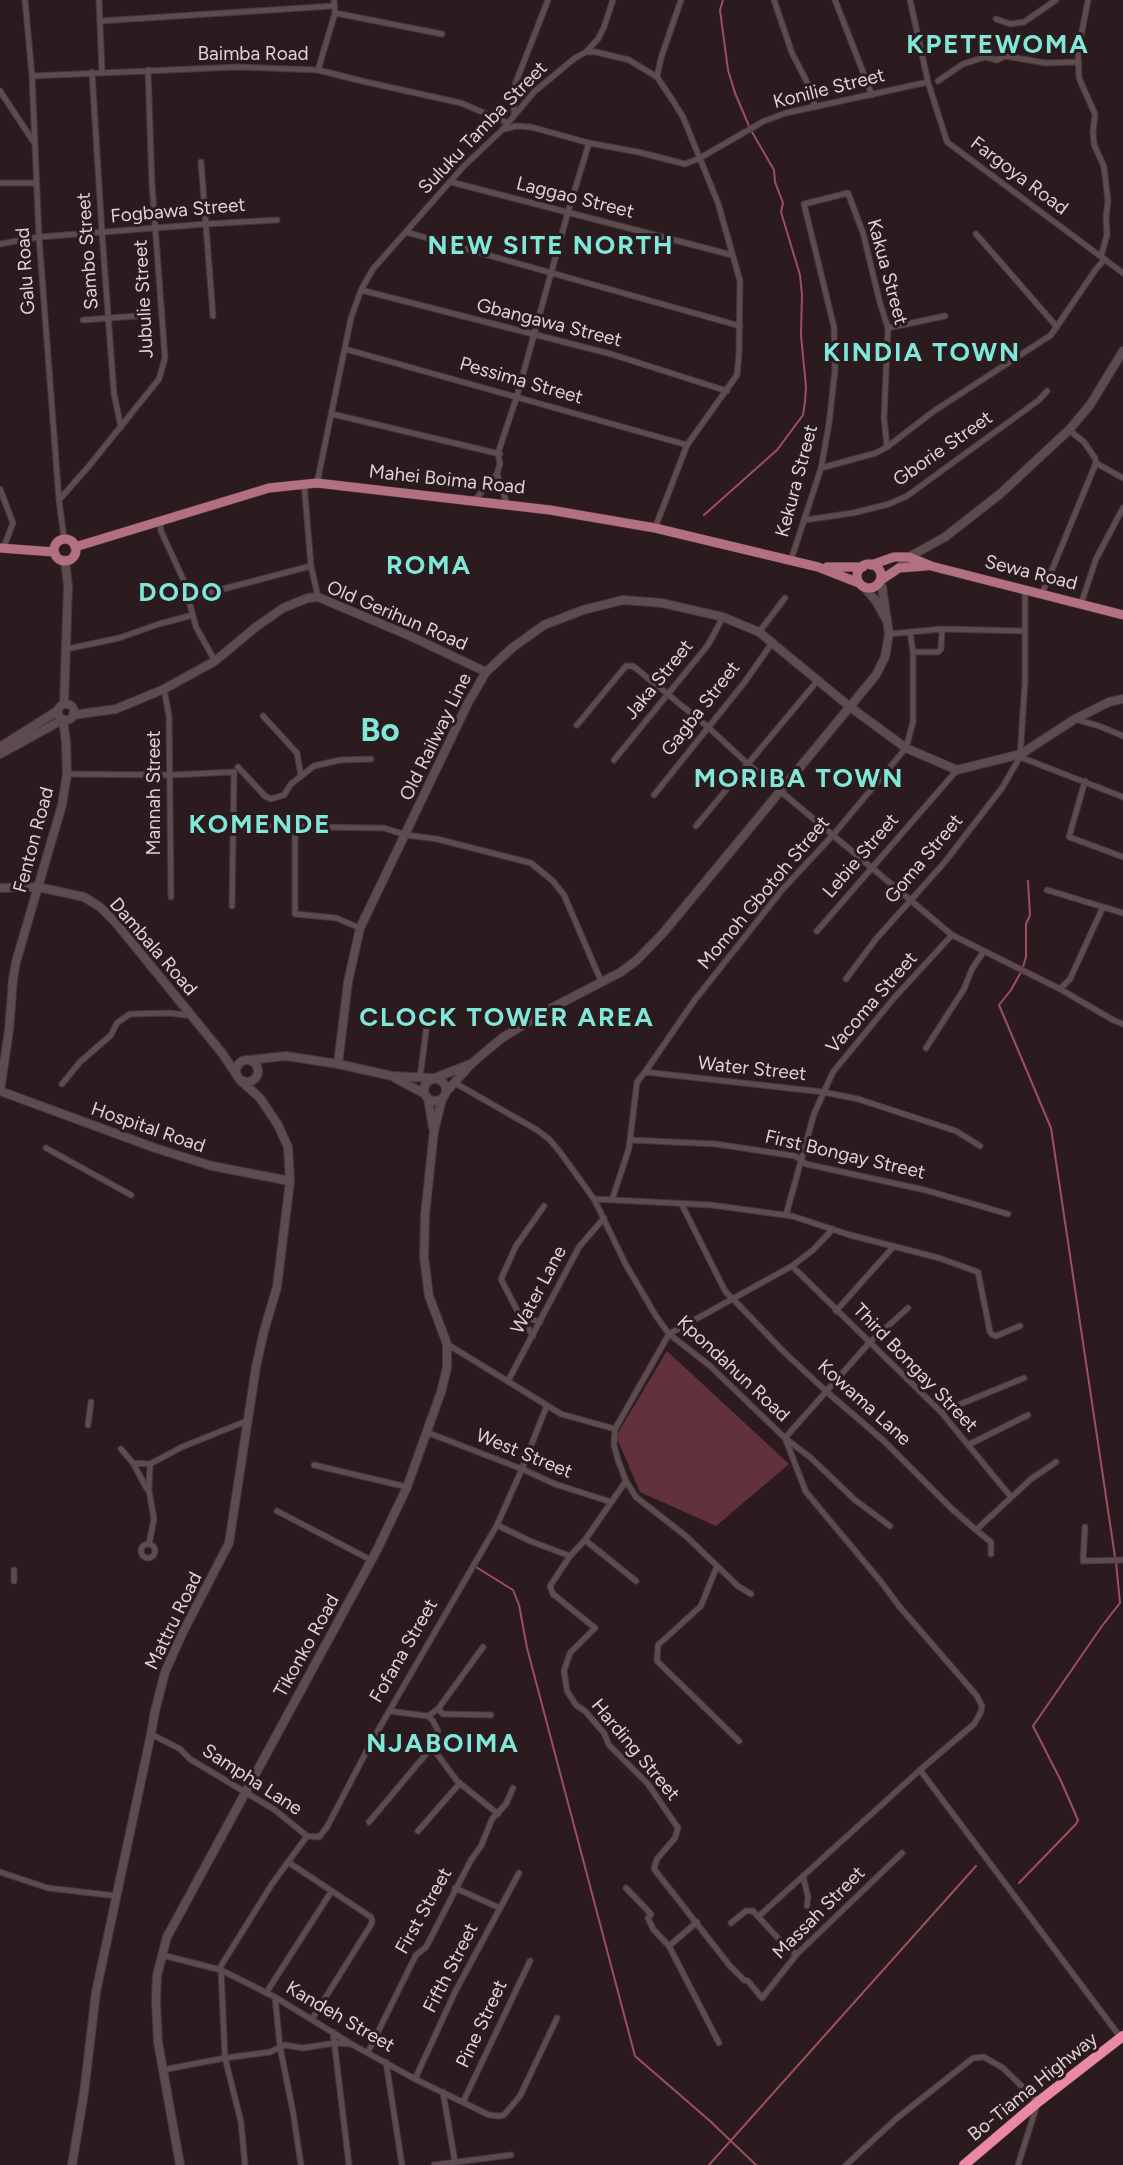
<!DOCTYPE html>
<style>
body{margin:0}
canvas{display:block;background:#2b1b1f}
</style>
<canvas width="1123" height="2165"></canvas>
<script>
const ctx = document.querySelector('canvas').getContext('2d');
ctx.lineJoin = 'round';
function fill(path, color) {
  ctx.fillStyle = color;
  ctx.fill(path, 'evenodd');
}
function poly(rows) {
  const path = new Path2D();
  for (const r of rows) {
    if (r.length === 3) {
      path.moveTo(r[0] + r[2], r[1]);
      path.arc(r[0], r[1], r[2], 0, 2 * Math.PI);
      continue;
    }
    path.moveTo(r[0], r[1]);
    for (let i = 2; i < r.length; i += 2) path.lineTo(r[i], r[i + 1]);
  }
  return path;
}
function stroke(path, color, width, dash) {
  ctx.strokeStyle = color;
  ctx.lineWidth = width;
  ctx.lineCap = dash ? 'butt' : 'round';
  ctx.setLineDash(dash || []);
  ctx.stroke(path);
}
function write(font, color, halo, rows, align = 'center') {
  ctx.font = font + ' Figtree,sans-serif';
  ctx.lineWidth = 6;
  ctx.setLineDash([]);
  ctx.textBaseline = 'middle';
  ctx.strokeStyle = halo;
  ctx.fillStyle = color;
  for (const [text, x, y, turn = 0] of rows) {
    ctx.save();
    ctx.translate(x, y);
    ctx.rotate((+turn || 0) * Math.PI / 180);
    ctx.textAlign = isNaN(turn) ? turn : align;
    if (halo) ctx.strokeText(text, 0, 0);
    ctx.fillText(text, 0, 0);
    ctx.restore();
  }
}
fill(poly([
 [667,1351,789,1464,716,1526,640,1492,616,1436]
]), '#61323e');
stroke(poly([
 [723,0,720,10,728,70,735,93,749,126],
 [704,515,777,450,803,415,805,402,806,387,801,335,802,295,800,275,781,212,783,203,775,182,774,170,752,132],
 [1023,967,1026,957,1026,924,1030,915,1028,881],
 [1021,972,1011,990,999,1005,1051,1128,1115,1557],
 [476,1567,513,1590,519,1605,527,1648,635,2056,710,2121,756,2165],
 [1019,1883,1076,1824,1078,1820,1061,1781,1033,1726,1102,1626,1120,1603,1116,1562],
 [709,2165,976,1866]
]), '#9c4e63', 2);
const street = poly([
 [25,0,32,76,39,237,59,500,64,539],
 [99,0,102,72],
 [774,0,792,53,809,86,815,107],
 [835,0,872,95],
 [910,0,928,82,947,142,1123,273],
 [1088,0,1078,52,1079,78,1095,114,1093,132,1094,144,1104,167,1108,201,1106,217,1107,235,1101,256],
 [335,13,442,34],
 [996,19,1010,24,1024,22,1056,0],
 [100,21,333,6],
 [586,52,598,39,604,27,613,0],
 [318,70,335,13,334,0],
 [92,72,102,233,114,394,121,427],
 [32,76,238,67,318,70,366,82,461,103,508,123],
 [657,77,661,58,681,0],
 [938,81,963,64,985,57,997,60,1005,56,1046,63,1079,62],
 [0,91,33,141],
 [514,116,514,87,548,0],
 [505,129,516,126,531,127,589,143,638,152,685,164,700,158,764,121,786,113,928,82],
 [201,162,213,316],
 [451,182,732,255],
 [0,183,36,183],
 [406,232,740,326],
 [976,234,1057,327],
 [0,244,39,237,206,224,277,220],
 [361,290,611,354,727,391],
 [83,320,137,316],
 [888,328,945,316],
 [345,349,687,445],
 [332,414,500,454],
 [1069,430,1084,442,1095,458,1096,463,1123,478],
 [821,468,876,453,887,447,934,411,1051,335,1096,269,1105,259],
 [497,474,507,504],
 [304,483,311,566,318,597],
 [317,483,351,318,361,290,373,269,463,167,503,129,534,92,575,58,586,52,596,52,629,60,657,77,673,101,683,117,718,203,740,281,739,353,737,375,687,445,655,528],
 [0,489,13,523,3,549],
 [59,500,89,466,159,379,165,358,152,185,148,70],
 [474,501,497,474,500,464,498,453,517,396,568,212,589,143],
 [805,520,853,513,889,504,907,496,1039,400,1047,391],
 [160,522,161,531,183,579,196,627,215,661],
 [791,560,821,468,829,424,835,370,834,327,804,204,848,193,863,233,880,303,888,328,884,418,887,447],
 [1042,594,1096,463],
 [189,598,311,566],
 [1081,604,1096,559,1123,508],
 [759,632,785,598],
 [910,632,913,652,938,652,941,649,942,629],
 [889,634,942,629,1025,631],
 [67,649,119,638,159,624,193,615],
 [164,689,169,716,171,897],
 [263,716,297,753,301,776],
 [1075,719,1099,726,1123,736],
 [577,725,626,666,633,666,708,727,748,764,952,935,1060,989,1113,1020,1123,1024],
 [1020,757,1123,797],
 [614,760,708,645,723,617],
 [238,767,265,796,271,799,284,795,291,784,314,766,340,760,371,759],
 [67,774,170,775,234,772,232,906],
 [1085,781,1069,837,1123,857],
 [654,795,744,683,772,643],
 [233,826,384,828,406,835,437,839,531,863,553,881,564,895,601,981],
 [295,826,295,914,336,918,360,928],
 [696,826,818,680],
 [1047,890,1123,913],
 [817,931,957,770],
 [846,979,876,939,944,863,1002,788,1020,757,1025,682,1025,590],
 [1060,989,1070,979,1103,907],
 [926,1048,964,989,972,969,984,951],
 [645,1072,694,1001,782,890,833,835,906,748,913,722,913,652],
 [420,1077,427,1024],
 [455,1083,537,1130,549,1139,560,1152,594,1199,626,1265,656,1316,669,1334,709,1365,785,1438,811,1458,855,1500,890,1526],
 [62,1084,80,1062,111,1035,117,1023,130,1014,170,1013,192,1016],
 [630,1140,716,1144,795,1156,806,1164,925,1190,1008,1214],
 [46,1148,131,1195],
 [594,1199,711,1205,792,1216,850,1235,939,1258,978,1272,990,1332,993,1335,996,1336,1020,1326],
 [612,1200,629,1148,637,1082,645,1072,823,1092,858,1099,956,1131,980,1146],
 [682,1205,725,1291,733,1299,784,1352,827,1392,884,1441,952,1509,976,1530,1031,1479,1056,1462],
 [786,1215,814,1114,833,1072,894,998,952,935],
 [792,1266,941,1412,1011,1497],
 [836,1311,894,1246],
 [520,1316,540,1322],
 [669,1334,615,1429,614,1445,618,1460,626,1481,636,1497,687,1537,738,1586,751,1594],
 [669,1334,792,1266,813,1250,833,1229],
 [533,1336,520,1316,501,1279,516,1246,544,1206],
 [447,1344,561,1414,615,1429],
 [508,1381,579,1247,604,1218],
 [941,1412,1024,1378],
 [88,1425,91,1402],
 [426,1432,522,1469,555,1484,611,1502],
 [785,1438,869,1343,908,1308],
 [968,1445,1028,1415],
 [121,1449,133,1463,147,1489],
 [133,1463,150,1464,182,1447,249,1420],
 [314,1465,407,1487],
 [626,1481,585,1540,570,1556,550,1586,553,1594,595,1628,570,1653,564,1671,567,1691,576,1705,585,1711,604,1733,609,1745,648,1784,678,1828,675,1838,657,1859,654,1869,730,1966,744,1980,748,1981,762,1998,797,1954,902,1853],
 [277,1511,371,1560],
 [497,1525,530,1541,570,1556],
 [1085,1527,1083,1561,1123,1560],
 [976,1530,991,1542,991,1554],
 [585,1540,636,1581],
 [149,1544,154,1519,149,1491,150,1464],
 [148,1551,7],
 [717,1566,701,1606,658,1645,657,1661,739,1741],
 [14,1581,14,1570],
 [438,1709,443,1714,491,1715],
 [389,1711,428,1716,438,1709,483,1647],
 [151,1734,180,1749,190,1759,275,1810,307,1836,272,1884,219,1969],
 [432,1747,457,1781,498,1814],
 [920,1770,1121,2038],
 [369,1822,432,1747,438,1731,433,1721,428,1716],
 [418,1831,460,1783],
 [307,1836,319,1837,327,1827,373,1739,497,1525,522,1469,547,1405],
 [288,1862,371,1917,372,1920,372,1923,312,2019],
 [0,1872,48,1888,117,1896],
 [803,1876,808,1897,807,1906],
 [455,1888,500,1908],
 [626,1888,651,1914,648,1918,653,1929,669,1946,719,2043],
 [759,1916,920,1770,974,1724,981,1712,982,1706,977,1696,899,1606,882,1583,806,1492,785,1438],
 [731,1923,746,1911,753,1911,788,1949,797,1954],
 [669,1946,697,1922],
 [162,1955,221,1970,275,1997,353,2045,415,2079,489,2115,499,2116,504,2115,520,2096,557,2018],
 [221,1970,225,2058,241,2122,245,2165],
 [266,1993,331,1892],
 [275,1997,280,2047,293,2112,301,2165],
 [333,2032,349,2165],
 [368,2052,416,1955,426,1947,471,1860,481,1846,492,1819,506,1804,513,1788],
 [386,2062,402,2165],
 [162,2070,225,2058,270,2052,285,2045,303,2048,335,2043,351,2044],
 [415,2079,455,1992,519,1873],
 [443,2092,455,2162],
 [463,2102,530,1961],
 [434,2165,511,2155],
 [846,2165,897,2118,973,2058,984,2057,1003,2068,1038,2102,1018,2165]
]);
const secondary = poly([
 [899,568,909,557,945,537,1000,494,1069,430,1090,405,1123,351],
 [864,587,876,601,886,619],
 [66,712,8],
 [64,704,68,586,65,560],
 [73,715,116,709,164,689,215,661,256,627,283,608,308,598,318,597,410,636,486,672],
 [0,747,57,711],
 [0,754,62,720],
 [0,888,38,887,84,897,100,907,116,923,222,1053,236,1074],
 [249,1060,286,1056,338,1064,392,1076,433,1078],
 [247,1071,11],
 [338,1064,348,982,360,928,468,703,486,672,512,648,544,625,583,610,623,600,662,603,723,617,759,632,850,707,906,748,957,770,1021,754,1075,719,1109,702,1123,699],
 [395,1078,425,1094],
 [435,1078,468,1065],
 [435,1090,11],
 [0,1091,9,1030,13,979,16,962,62,805,67,774,66,742,63,720],
 [0,1091,155,1148,212,1166,290,1181],
 [446,1092,471,1064,502,1038,544,1012,621,972,637,960,664,932,876,675,885,657,889,634,882,587,880,582],
 [428,1098,433,1128],
 [72,2165,84,2093,96,1992,151,1734,155,1711,165,1672,183,1632,229,1543,256,1367,264,1331,277,1287,290,1181,288,1147,278,1125,260,1098,240,1080],
 [180,2165,158,2042,156,2001,157,1975,167,1937,377,1550,407,1487,441,1392,447,1368,447,1344,429,1296,424,1257,425,1215,434,1131,442,1099]
]);
const primary = poly([
 [65,550,11],
 [75,547,269,488,317,483,550,510,655,528,818,567,859,583],
 [0,548,54,552],
 [869,576,12],
 [871,565,894,557,909,557,931,566,1123,615],
 [827,567,863,567],
 [881,580,899,568,926,566]
]);
const highway = poly([
 [964,2165,1038,2102,1123,2036]
]);
stroke(street, '#44373a', 7);
stroke(secondary, '#44373a', 10);
stroke(primary, '#44373a', 10);
stroke(highway, '#44373a', 11);
stroke(street, '#5e4b4f', 5);
stroke(secondary, '#5e4b4f', 8);
stroke(primary, '#b37081', 9);
stroke(highway, '#eb88a2', 10);
write('19px', '#ded3d5', '#2b1b1f', [
 ["Baimba Road",253,54],
 ["Konilie Street",829,89,-14],
 ["Suluku Tamba Street",483,128,-46],
 ["Fargoya Road",1019,176,37],
 ["Laggao Street",575,198,14],
 ["Fogbawa Street",178,211,-5],
 ["Sambo Street",88,251,-94],
 ["Galu Road",26,271,-94],
 ["Kakua Street",887,272,75],
 ["Jubulie Street",144,299,-93],
 ["Gbangawa Street",549,323,14],
 ["Pessima Street",521,381,16],
 ["Gborie Street",943,449,-35],
 ["Mahei Boima Road",447,480,6],
 ["Kekura Street",797,481,-75],
 ["Sewa Road",1031,573,14],
 ["Old Gerihun Road",397,616,23],
 ["Jaka Street",659,680,-51],
 ["Gagba Street",701,709,-52],
 ["Old Railway Line",436,737,-64],
 ["Mannah Street",154,793,-90],
 ["Fenton Road",34,840,-75],
 ["Lebie Street",861,856,-49],
 ["Goma Street",924,859,-50],
 ["Momoh Gbotoh Street",764,893,-50],
 ["Dambala Road",153,947,49],
 ["Vacoma Street",872,1003,-49],
 ["Water Street",752,1069,6],
 ["Hospital Road",148,1128,19],
 ["First Bongay Street",845,1155,13],
 ["Water Lane",539,1290,-62],
 ["Third Bongay Street",915,1368,46],
 ["Kpondahun Road",733,1369,43],
 ["Kowama Lane",864,1403,42],
 ["West Street",524,1454,22],
 ["Mattru Road",174,1621,-64],
 ["Tikonko Road",307,1646,-61],
 ["Fofana Street",404,1651,-60],
 ["Harding Street",635,1750,50],
 ["Sampha Lane",252,1780,33],
 ["First Street",424,1911,-61],
 ["Massah Street",819,1913,-45],
 ["Fifth Street",451,1968,-63],
 ["Kandeh Street",340,2017,30],
 ["Pine Street",482,2024,-65],
 ["Bo-Tiama Highway",1033,2087,-39]
]);
ctx.letterSpacing = '2px';
write('bold 26px', '#7fe8d9', '#2b1b1f', [
 ["KPETEWOMA",998,45],
 ["NEW SITE NORTH",551,246],
 ["KINDIA TOWN",922,353],
 ["ROMA",429,566],
 ["DODO",181,593],
 ["MORIBA TOWN",799,779],
 ["KOMENDE",260,825],
 ["CLOCK TOWER AREA",507,1018],
 ["NJABOIMA",443,1744]
]);
ctx.letterSpacing = '0px';
write('bold 33px', '#7fe8d9', '#2b1b1f', [
 ["Bo",380,731]
]);
</script>
